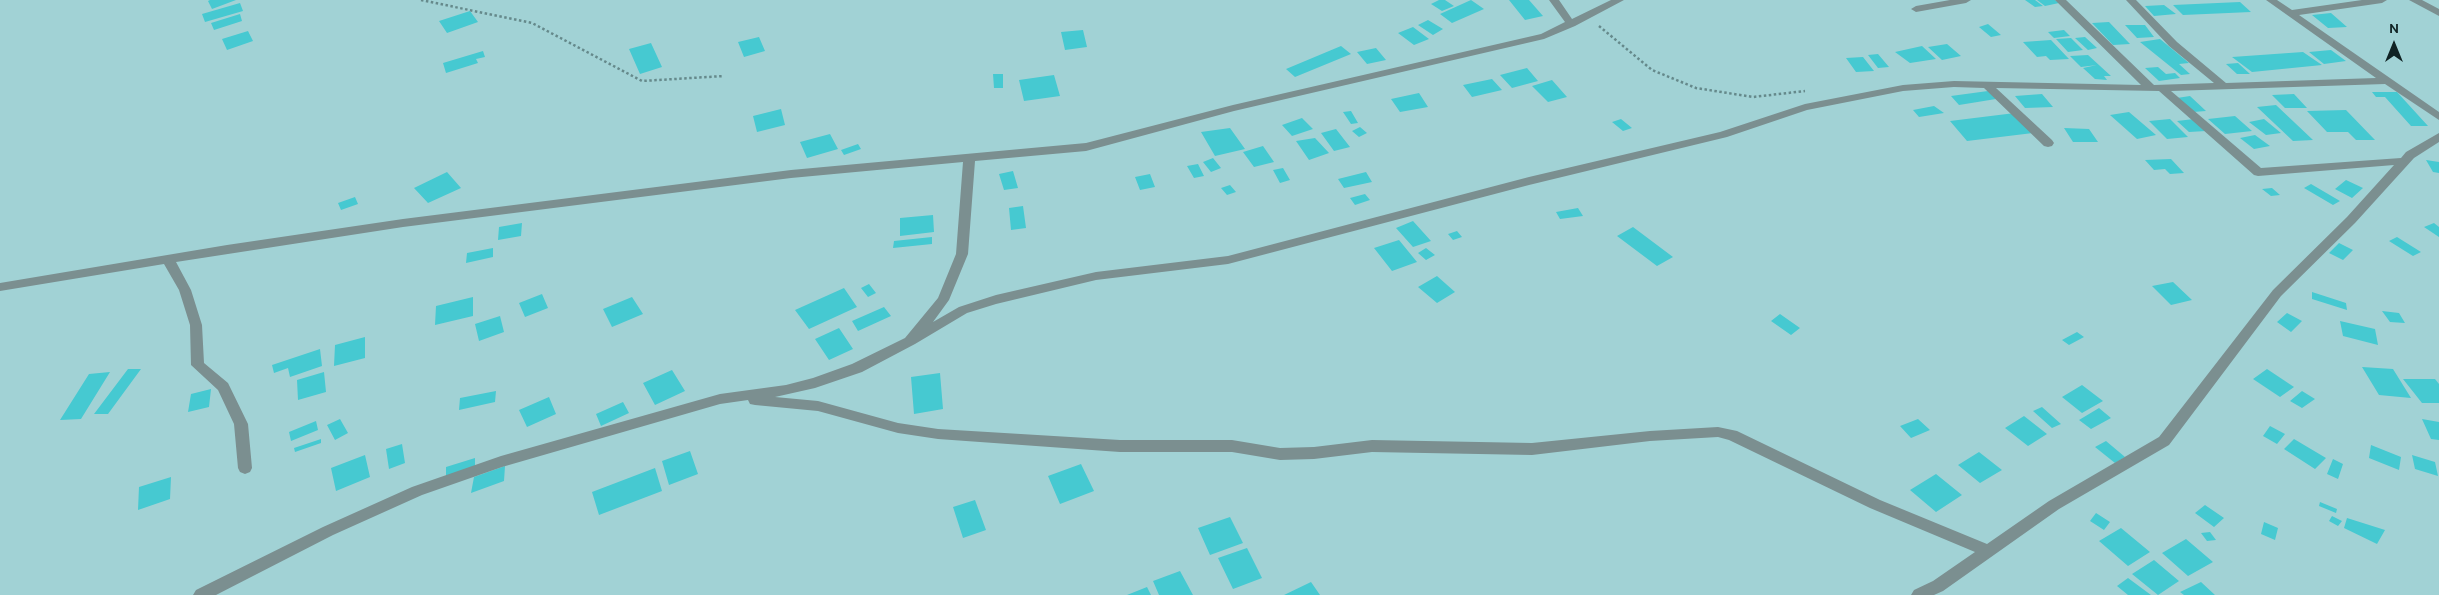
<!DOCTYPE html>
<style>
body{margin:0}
#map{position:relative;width:2439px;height:595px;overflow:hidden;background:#a1d2d5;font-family:Overpass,sans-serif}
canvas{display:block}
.north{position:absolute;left:2369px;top:20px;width:50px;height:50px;-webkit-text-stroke:4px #a1d2d5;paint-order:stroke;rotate:0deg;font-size:14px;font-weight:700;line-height:20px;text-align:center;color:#102324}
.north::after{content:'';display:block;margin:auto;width:18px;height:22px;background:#102324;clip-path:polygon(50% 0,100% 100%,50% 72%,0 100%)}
</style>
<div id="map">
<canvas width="2439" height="595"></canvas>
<div class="north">N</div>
</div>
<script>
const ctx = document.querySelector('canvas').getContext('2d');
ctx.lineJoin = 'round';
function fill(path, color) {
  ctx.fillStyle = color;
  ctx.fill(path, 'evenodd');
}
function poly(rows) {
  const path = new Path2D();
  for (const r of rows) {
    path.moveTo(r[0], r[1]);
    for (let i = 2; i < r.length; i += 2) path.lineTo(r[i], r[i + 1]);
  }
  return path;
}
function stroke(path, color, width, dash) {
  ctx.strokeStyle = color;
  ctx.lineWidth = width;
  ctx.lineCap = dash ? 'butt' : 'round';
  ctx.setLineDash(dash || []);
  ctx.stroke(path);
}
fill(poly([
 [236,0,212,9,208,1,210,0],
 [1439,0,1445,0,1454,6,1442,11,1431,4],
 [1471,0,1484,9,1452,23,1440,14],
 [1509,0,1529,0,1543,16,1525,20],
 [2025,0,2035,0,2043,6,2035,7],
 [2037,0,2055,0,2059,3,2045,6],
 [2240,2,2251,12,2183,15,2173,5],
 [240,3,243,11,205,22,202,14],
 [2164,5,2176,14,2154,16,2145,6],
 [470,11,478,22,447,33,439,21],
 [2331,13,2347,27,2328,28,2312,15],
 [240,14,242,21,214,30,211,23],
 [1428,20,1443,29,1433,35,1418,25],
 [2109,22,2130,44,2113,45,2092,23],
 [1988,24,2001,35,1991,37,1979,27],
 [2125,25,2145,25,2154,37,2137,38],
 [1413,27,1429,39,1414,45,1398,33],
 [1083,30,1087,47,1065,50,1061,32],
 [2064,30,2070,36,2054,38,2048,32],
 [248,31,253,41,227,50,222,39],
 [759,37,765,51,744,57,738,42],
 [2085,37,2097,48,2088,50,2075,38],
 [2071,38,2083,50,2068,52,2056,39],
 [2160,39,2189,63,2179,64,2190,74,2181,75,2140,42],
 [2051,40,2069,59,2050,60,2046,56,2037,57,2023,42],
 [651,43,662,67,640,74,629,49],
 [1947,44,1961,56,1942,60,1928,47],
 [1341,46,1351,54,1295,77,1286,69],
 [1922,46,1936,59,1910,63,1895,52],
 [1376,48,1386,60,1367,64,1357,52],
 [2331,50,2346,61,2324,64,2309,52],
 [483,51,485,57,476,59,478,63,446,73,443,63],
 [2303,52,2322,65,2252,72,2232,57],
 [1878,54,1889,67,1878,68,1868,55],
 [2088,55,2111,76,2104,76,2107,80,2095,79,2083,68,2097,65,2081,67,2070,56],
 [1863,57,1874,71,1856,72,1846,58],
 [2238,63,2250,74,2237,74,2226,64],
 [2158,67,2166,74,2175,73,2180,78,2159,81,2145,68],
 [1527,68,1538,81,1512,88,1500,75],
 [993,74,1003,74,1003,88,994,88],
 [1054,75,1060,96,1024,101,1019,80],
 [1492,79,1502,90,1472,97,1463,85],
 [1552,80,1567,97,1548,102,1532,86],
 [1988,91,1996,99,1959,105,1951,96],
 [2372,92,2397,92,2428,126,2411,126,2385,97,2376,97],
 [1419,93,1428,107,1400,112,1391,99],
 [2042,94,2053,107,2025,108,2015,96],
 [2294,94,2307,108,2285,108,2272,95],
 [2190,96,2206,111,2193,112,2177,98],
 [2276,105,2313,140,2293,141,2257,107],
 [1934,106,1944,113,1919,117,1913,110],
 [781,109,785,125,757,132,753,116],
 [2346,110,2375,140,2356,140,2348,132,2327,132,2307,111],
 [1351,111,1358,123,1351,124,1343,112],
 [2129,112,2156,135,2137,139,2110,115],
 [2015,113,2033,133,1967,141,1950,121],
 [2235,116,2252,131,2225,134,2208,119],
 [1302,118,1313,129,1292,136,1282,125],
 [1621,119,1632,128,1623,131,1612,122],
 [2170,119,2188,137,2167,139,2149,121],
 [2194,119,2206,131,2189,132,2177,121],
 [2264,119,2281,133,2266,135,2249,122],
 [1360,127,1367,133,1359,137,1352,131],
 [1230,128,1245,149,1215,156,1201,132],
 [2064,128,2089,129,2098,142,2073,142],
 [1336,129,1350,147,1334,151,1321,133],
 [830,134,838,149,807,158,800,142],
 [2255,135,2270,146,2254,149,2240,138],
 [1315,138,1329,153,1309,160,1296,141],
 [858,144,861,149,844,155,841,150],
 [1263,146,1274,162,1254,167,1243,152],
 [1213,158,1221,168,1211,172,1203,162],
 [2171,159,2184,173,2170,174,2165,169,2154,170,2145,160],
 [2426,160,2439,162,2439,173,2433,172],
 [1198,164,1204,176,1194,178,1187,166],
 [1283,168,1290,180,1280,183,1273,170],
 [1013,171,1018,188,1004,190,999,174],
 [447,172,461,188,428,203,414,188],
 [1366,172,1372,182,1344,188,1338,179],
 [1150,174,1155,187,1140,190,1135,177],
 [2346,180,2363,188,2352,198,2335,189],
 [2311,184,2340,201,2333,205,2304,188],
 [1230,185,1236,192,1227,195,1221,188],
 [2272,188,2280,195,2271,196,2262,189],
 [1365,194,1370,200,1355,205,1350,198],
 [355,197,358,204,341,210,338,203],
 [1023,206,1026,228,1011,230,1009,208],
 [1578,208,1583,216,1560,219,1556,212],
 [933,215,934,232,900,236,900,218],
 [1413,221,1431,241,1413,247,1396,228],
 [522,223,521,236,498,240,499,227],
 [2434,223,2439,227,2439,237,2424,227],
 [1633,227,1673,257,1657,266,1617,236],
 [1457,231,1462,237,1453,240,1448,234],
 [932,237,932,244,893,248,894,241],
 [2397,237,2421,252,2413,256,2389,241],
 [1399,240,1417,262,1392,271,1374,248],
 [2339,243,2353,250,2343,260,2329,253],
 [493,248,493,257,466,263,467,253],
 [1426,248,1435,255,1426,260,1418,253],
 [1437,276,1455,292,1437,303,1418,287],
 [2173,282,2192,300,2171,305,2152,286],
 [869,284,876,293,868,297,861,288],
 [844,288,857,307,809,329,795,310],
 [2312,292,2346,303,2347,310,2312,299],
 [542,294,548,308,525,317,519,303],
 [473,297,473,316,435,325,436,306],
 [632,297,643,314,612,327,603,309],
 [884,307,891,316,858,331,852,321],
 [2382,311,2399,313,2405,323,2390,322],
 [2287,313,2302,321,2291,332,2277,322],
 [1780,314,1800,328,1791,335,1771,321],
 [500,316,504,332,479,341,475,324],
 [2340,321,2375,329,2378,345,2343,336],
 [839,328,853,349,829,360,815,339],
 [2077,332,2084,337,2069,345,2062,340],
 [365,337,365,358,334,366,335,345],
 [320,349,322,366,290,377,288,368,274,373,272,365],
 [2362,367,2393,369,2411,398,2379,395],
 [128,369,141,369,108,414,94,414],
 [2267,369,2294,387,2280,397,2253,379],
 [672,370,685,391,655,405,643,383],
 [110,372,81,419,60,420,89,374],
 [324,372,326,392,298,400,297,380],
 [940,373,943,409,914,414,911,377],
 [2403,379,2435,379,2439,384,2439,403,2422,403],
 [2082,385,2103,401,2082,413,2062,397],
 [211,389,209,407,188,412,191,394],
 [496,391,495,402,459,410,460,398],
 [2302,391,2315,399,2302,408,2290,401],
 [549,397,556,414,527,427,519,410],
 [623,402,629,413,601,426,596,414],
 [2042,407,2061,424,2052,428,2033,411],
 [2099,408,2111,418,2091,429,2079,420],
 [2024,416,2047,434,2028,446,2005,428],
 [340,419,348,433,335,440,327,425],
 [1918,419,1930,430,1911,438,1900,426],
 [2422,419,2439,422,2439,440,2431,439],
 [316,421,318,430,291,441,289,432],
 [2270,426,2285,434,2277,444,2263,436],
 [321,439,321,443,295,452,294,448],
 [2294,439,2326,458,2315,469,2284,449],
 [2106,441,2125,457,2115,463,2095,447],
 [402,444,405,463,389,469,386,449],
 [2371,445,2401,457,2399,470,2369,458],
 [690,451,698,474,669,485,662,461],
 [1979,452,2002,470,1980,483,1958,465],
 [365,455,370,477,336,491,331,468],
 [2412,455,2435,462,2438,476,2415,469],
 [475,458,475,468,446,476,446,467],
 [2333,459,2343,464,2338,479,2327,474],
 [1081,464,1094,491,1060,504,1048,476],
 [505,466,504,481,471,493,474,477],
 [655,468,662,491,599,515,592,492],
 [1936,474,1962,495,1936,512,1910,490],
 [171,477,170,499,138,510,139,487],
 [975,500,986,530,963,538,953,507],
 [2320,502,2337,509,2336,513,2319,506],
 [2205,505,2224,518,2214,527,2195,513],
 [2096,513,2110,522,2104,530,2090,521],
 [2332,516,2342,521,2338,526,2329,521],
 [1230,517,1243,543,1210,555,1198,528],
 [2347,518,2385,530,2377,544,2344,528],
 [2264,522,2278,528,2275,540,2261,534],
 [2121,528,2150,552,2128,566,2099,541],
 [2210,532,2216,540,2207,541,2201,533],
 [2186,539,2213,562,2188,576,2162,553],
 [1247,548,1262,578,1233,589,1218,558],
 [2154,560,2179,581,2158,595,2132,574],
 [1180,571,1193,595,1159,595,1153,581],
 [2128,578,2151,595,2128,595,2117,586],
 [1311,582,1320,595,1284,595],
 [2201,582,2215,595,2184,595,2180,592],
 [1147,587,1151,595,1127,595]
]), '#46c9d1');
stroke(poly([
 [421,0,532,23,642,81,724,76],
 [1599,26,1652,70,1696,88,1753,97,1805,91]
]), '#65898b', 2.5, [2.5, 2.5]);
fill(poly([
 [1549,0,1559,0,1572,19,1611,0,1624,0,1575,26,1544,39,1234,111,1086,151,975,161,968,254,949,300,933,322,959,307,996,295,1096,272,1228,256,1529,177,1720,132,1805,104,1903,85,1954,81,2141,85,2055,0,2066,0,2154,85,2214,83,2169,46,2126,0,2136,0,2177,42,2226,83,2376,78,2266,0,2277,0,2292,10,2362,0,2387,0,2382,3,2299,15,2439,112,2439,120,2385,84,2171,91,2261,168,2401,158,2406,152,2439,133,2439,142,2414,158,2355,223,2281,296,2169,445,2059,509,1943,591,1934,595,1911,595,1914,590,1933,581,1975,552,1870,508,1729,440,1718,437,1650,441,1532,455,1372,452,1314,459,1280,460,1232,452,1120,452,938,439,898,433,818,411,755,405,750,404,748,400,720,404,502,467,422,495,333,535,216,595,193,595,196,590,323,527,412,487,501,456,720,394,786,385,813,378,852,364,905,338,938,298,956,254,963,162,791,178,403,227,176,262,191,290,202,325,204,363,228,383,248,424,252,468,250,472,245,474,240,472,238,468,234,424,218,390,191,365,190,325,179,290,164,264,0,291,0,283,227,245,403,219,791,170,1086,143,1233,105,1541,34,1565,22,1549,0],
 [1954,87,1984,88,2044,146,2048,147,2052,146,2054,143,2052,140,1996,88,2159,91,2254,175,2258,176,2394,165,2347,217,2273,290,2159,437,2049,501,1987,544,1880,500,1737,431,1718,427,1650,431,1532,443,1372,440,1314,447,1280,448,1232,440,1120,440,938,429,898,423,818,401,775,397,815,388,862,372,915,344,967,313,996,304,1096,280,1228,264,1529,185,1727,137,1807,110,1903,91,1954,87],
 [1950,0,1971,0,1966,3,1916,12,1911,9,1916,6,1950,0],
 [2409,0,2422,0,2439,9,2439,16,2409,0]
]), '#7b8f90');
</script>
